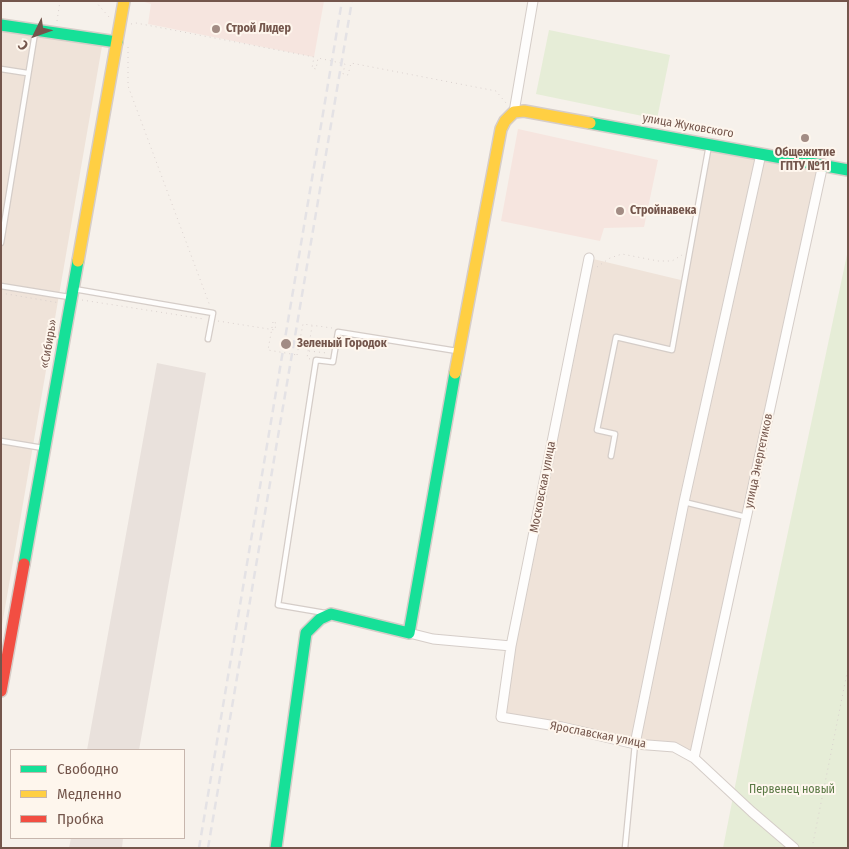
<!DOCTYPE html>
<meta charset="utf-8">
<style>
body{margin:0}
#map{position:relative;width:849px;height:849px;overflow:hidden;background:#f6f1eb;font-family:"Fira Sans Condensed",sans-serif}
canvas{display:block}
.frame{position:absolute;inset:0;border:2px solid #74564c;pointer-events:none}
.legend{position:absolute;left:10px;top:749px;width:175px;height:90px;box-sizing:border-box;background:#fef6ed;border:1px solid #c7b6ad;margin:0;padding:6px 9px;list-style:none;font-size:15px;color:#74564c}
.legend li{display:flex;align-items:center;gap:10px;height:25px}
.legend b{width:25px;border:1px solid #c7b6ad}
.north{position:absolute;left:10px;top:10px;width:50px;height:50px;-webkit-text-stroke:4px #fef6ed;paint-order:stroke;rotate:228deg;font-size:14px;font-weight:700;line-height:20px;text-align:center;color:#74564c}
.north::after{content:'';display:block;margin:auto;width:18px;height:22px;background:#74564c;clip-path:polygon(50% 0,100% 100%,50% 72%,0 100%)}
</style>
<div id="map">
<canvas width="849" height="849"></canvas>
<div class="frame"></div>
<ul class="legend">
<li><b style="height:6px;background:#16e098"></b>Свободно</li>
<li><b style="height:6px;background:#ffcf43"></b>Медленно</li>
<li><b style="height:6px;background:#f24e42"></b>Пробка</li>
</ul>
<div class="north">С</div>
</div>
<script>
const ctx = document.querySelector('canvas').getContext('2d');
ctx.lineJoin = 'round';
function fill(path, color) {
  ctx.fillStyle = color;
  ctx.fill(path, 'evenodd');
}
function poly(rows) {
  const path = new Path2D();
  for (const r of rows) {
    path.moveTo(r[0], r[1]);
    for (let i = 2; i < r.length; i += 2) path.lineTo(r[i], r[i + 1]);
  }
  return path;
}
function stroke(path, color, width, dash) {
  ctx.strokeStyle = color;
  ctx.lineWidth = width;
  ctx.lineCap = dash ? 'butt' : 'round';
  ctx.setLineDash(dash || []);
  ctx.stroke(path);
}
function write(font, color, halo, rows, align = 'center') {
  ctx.font = font + ' "Fira Sans Condensed",sans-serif';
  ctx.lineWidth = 4;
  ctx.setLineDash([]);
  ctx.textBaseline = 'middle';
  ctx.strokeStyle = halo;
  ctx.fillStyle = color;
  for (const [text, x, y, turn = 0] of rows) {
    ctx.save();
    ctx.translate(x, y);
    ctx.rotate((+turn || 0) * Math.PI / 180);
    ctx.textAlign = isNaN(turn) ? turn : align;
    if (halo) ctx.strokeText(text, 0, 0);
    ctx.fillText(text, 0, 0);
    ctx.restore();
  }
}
fill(poly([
 [1,31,102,46,1,631],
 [710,144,823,164,694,758,674,747,501,717,589,258,685,281]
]), '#efe3d9');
fill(poly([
 [141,1,324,1,314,57,148,24,151,4],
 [518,129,658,160,644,227,604,228,600,241,501,221]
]), '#f6e5df');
fill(poly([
 [157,363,206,373,139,750,87,750],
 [71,838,123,838,122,848,69,848]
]), '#e9e1dc');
fill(poly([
 [549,30,670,55,657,119,536,94],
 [848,250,848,848,723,848,749,715]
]), '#e6edd7');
const lane = poly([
 [1,69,27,73],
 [1,243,35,33],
 [1,286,69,297],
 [74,289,213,313,208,339],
 [1,441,43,448],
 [611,456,615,434,597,430,616,337,672,350,709,145],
 [684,502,746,517],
 [325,613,278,605,316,360,333,362,338,332,457,351],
 [625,848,635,744]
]);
const street = poly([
 [514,112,533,1],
 [589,258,511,646,501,717,562,727,635,744,674,747,694,758,752,812,794,848],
 [409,633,433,639,511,646],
 [635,744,684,502,761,154],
 [694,758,823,164]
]);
const fast = poly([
 [1,25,117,42],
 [590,123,848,170],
 [24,564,78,261],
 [276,848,306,633,320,619,331,614,409,633,455,373]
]);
const slow = poly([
 [78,261,124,1],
 [455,373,501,129,505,121,514,112,524,111,590,123]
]);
const jam = poly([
 [1,691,24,564]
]);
stroke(lane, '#d5cdc8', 7);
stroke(street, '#d5cdc8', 11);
stroke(fast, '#d6cdc8', 14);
stroke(slow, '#d6cdc8', 14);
stroke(jam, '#d6cdc8', 14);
stroke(poly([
 [95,1,109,17],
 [57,21,60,1],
 [131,24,136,23,314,57,312,68,316,69,318,58,345,64,343,74,348,75,351,63,496,91,506,103],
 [128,47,128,86,210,306],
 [597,267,610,258,622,254,658,261,672,261,682,255],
 [1,293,60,303],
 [82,300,204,319],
 [218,321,275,330,276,323,273,322],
 [309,351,327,353],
 [297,355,303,324,332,328],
 [310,359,307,358,312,326],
 [812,848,848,668]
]), '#dad1ce', 1, [1, 4]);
stroke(lane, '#fefdfc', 4.5);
stroke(street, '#fefdfc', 9);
stroke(fast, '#16e098', 11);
stroke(slow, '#ffcf43', 11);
stroke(jam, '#f24e42', 11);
stroke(poly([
 [199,848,342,1],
 [208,848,352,1]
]), '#e4e2e5', 2.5, [8, 5]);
stroke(poly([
 [273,322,268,350,297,355]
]), '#dad1ce', 1, [1, 4]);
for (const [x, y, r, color] of [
 [216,29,5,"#a28c84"],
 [805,138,5,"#a28c84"],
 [620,211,5,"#a28c84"],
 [286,344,6,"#a28c84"]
]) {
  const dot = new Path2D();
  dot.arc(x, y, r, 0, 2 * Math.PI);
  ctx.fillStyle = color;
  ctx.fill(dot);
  stroke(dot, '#fef6ed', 2);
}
write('bold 12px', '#74564c', '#fef6ed', [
 ["Строй Лидер",226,29],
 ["Общежитие",805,153,"center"],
 ["ГПТУ №11",805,167,"center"],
 ["Стройнавека",630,211],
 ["Зеленый Городок",297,344]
], 'left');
write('12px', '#74564c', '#fef6ed', [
 ["улица Жуковского",688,126,10],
 ["«Сибирь»",49,344,-80],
 ["улица Энергетиков",759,461,-78],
 ["Московская улица",543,487,-79],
 ["Ярославская улица",598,735,11]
]);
write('12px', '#5a7945', '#fef6ed', [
 ["Первенец новый",792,790]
]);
</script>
